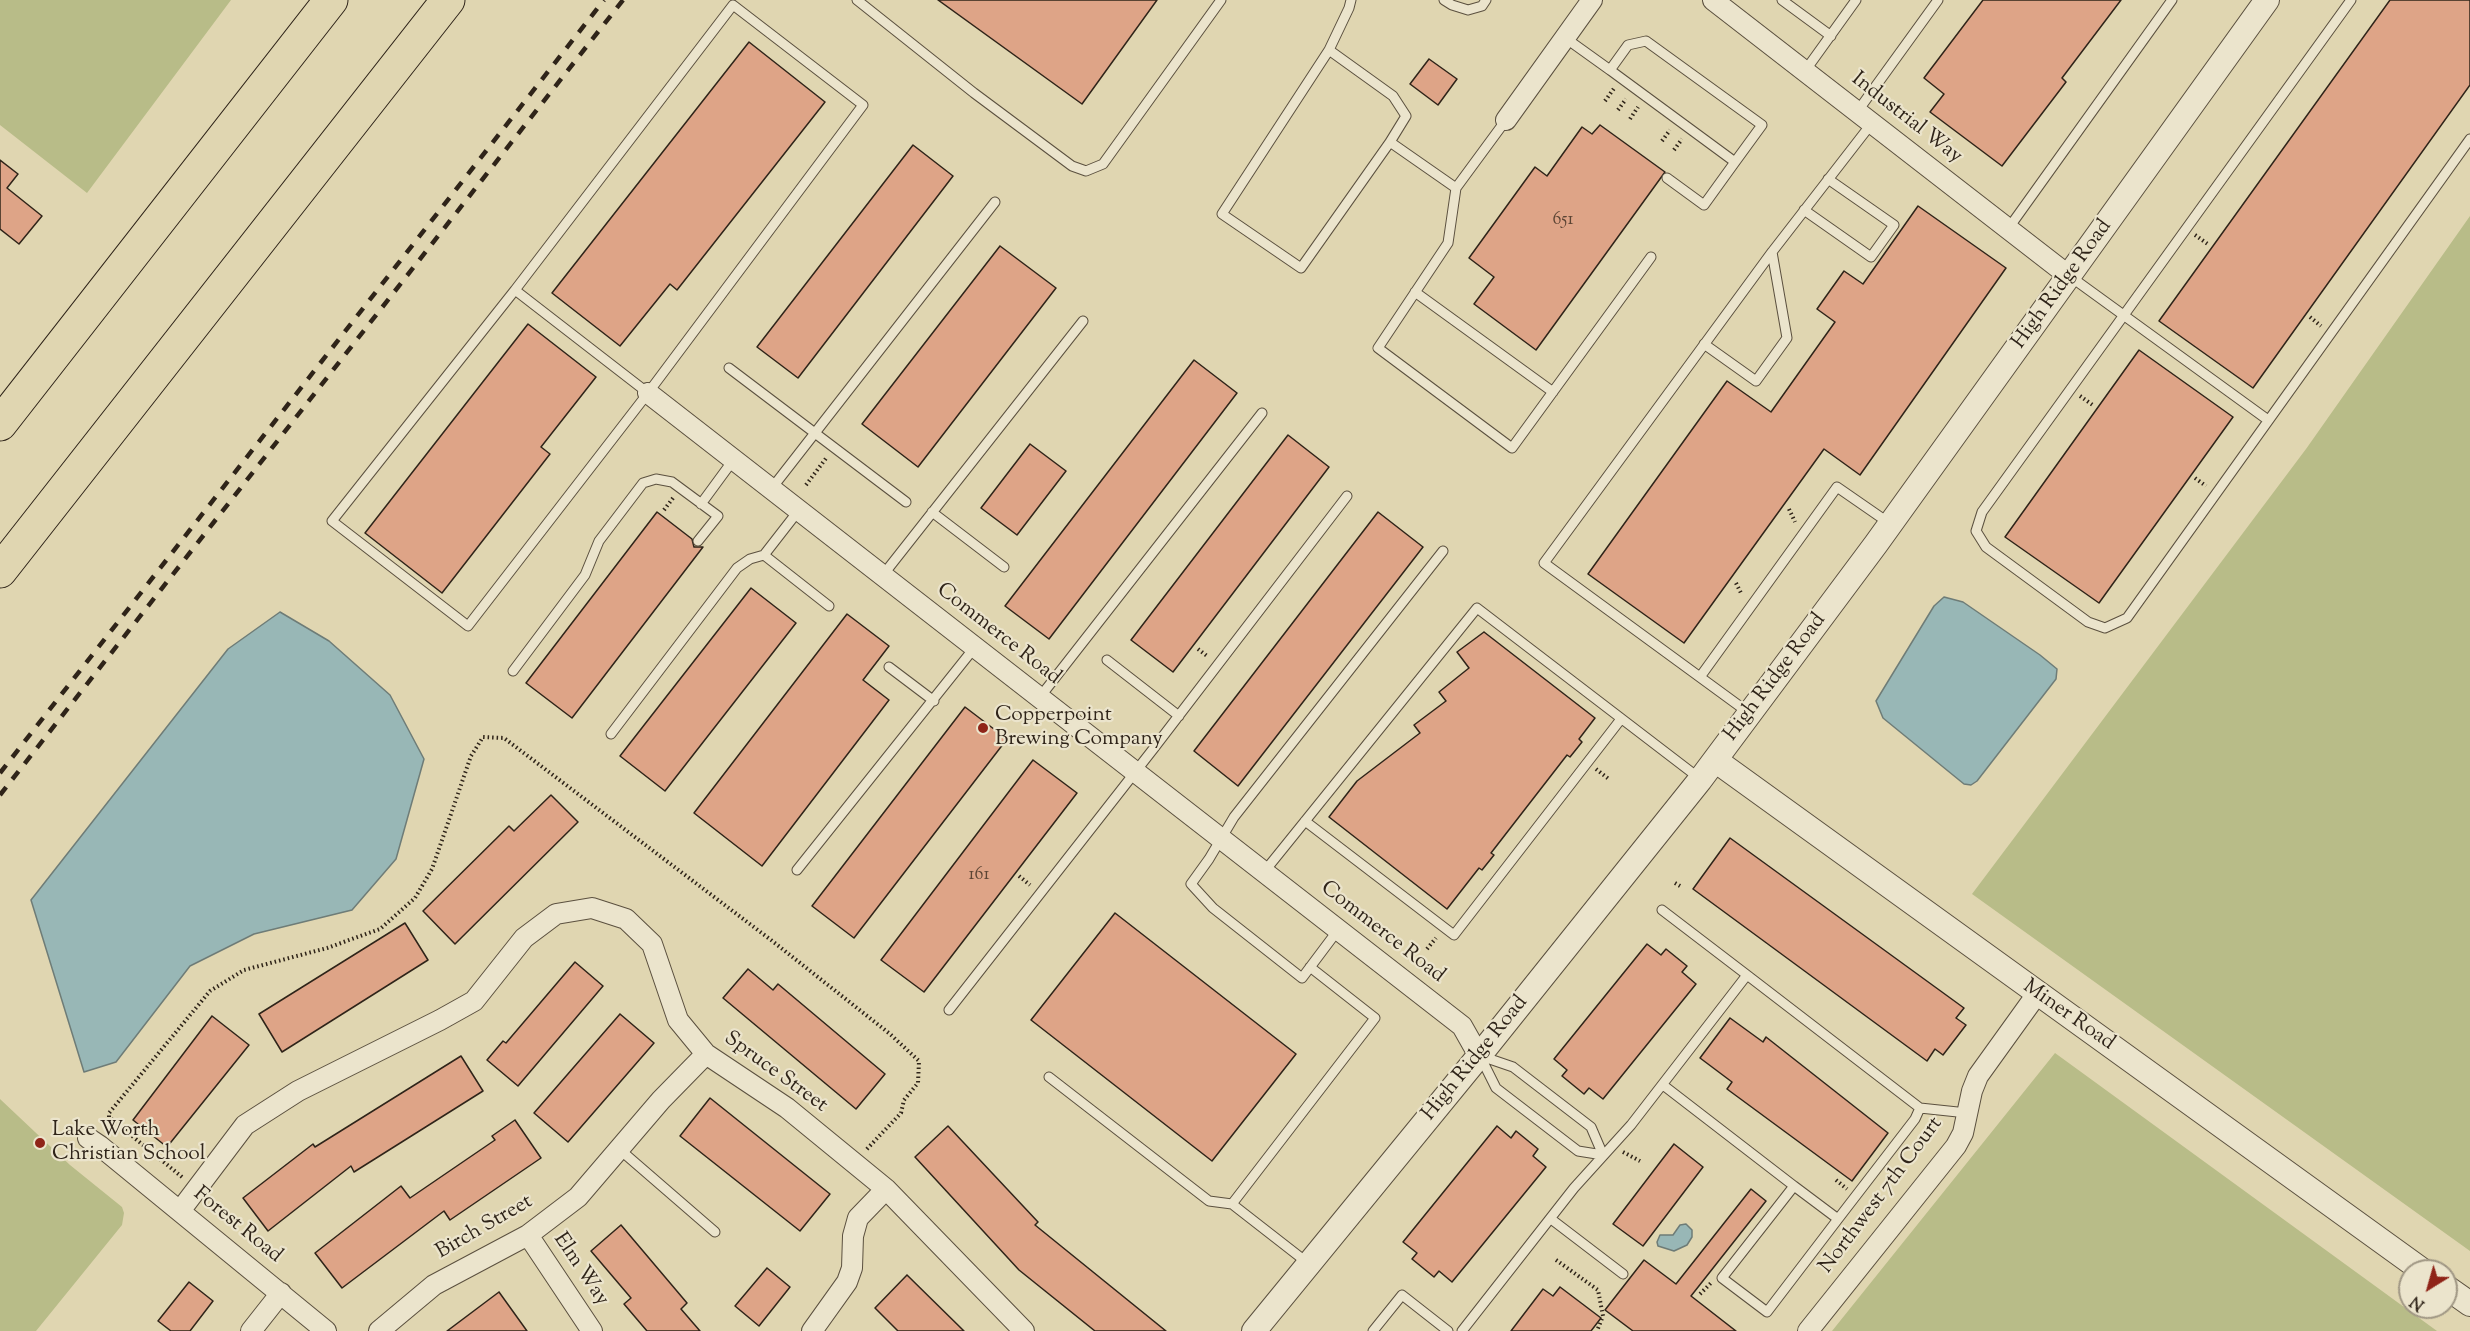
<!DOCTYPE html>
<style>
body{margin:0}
#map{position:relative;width:2470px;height:1331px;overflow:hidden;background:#e0d6b1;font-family:"Sorts Mill Goudy",serif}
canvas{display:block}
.north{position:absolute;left:2398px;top:1259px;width:60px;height:60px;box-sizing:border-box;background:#ebe4cc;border:2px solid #a09784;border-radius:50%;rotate:217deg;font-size:16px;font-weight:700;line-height:24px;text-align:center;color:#2f2419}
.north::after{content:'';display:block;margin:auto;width:21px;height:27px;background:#8f2418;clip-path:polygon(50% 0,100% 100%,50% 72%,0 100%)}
</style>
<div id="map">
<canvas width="2470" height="1331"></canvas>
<div class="north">N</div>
</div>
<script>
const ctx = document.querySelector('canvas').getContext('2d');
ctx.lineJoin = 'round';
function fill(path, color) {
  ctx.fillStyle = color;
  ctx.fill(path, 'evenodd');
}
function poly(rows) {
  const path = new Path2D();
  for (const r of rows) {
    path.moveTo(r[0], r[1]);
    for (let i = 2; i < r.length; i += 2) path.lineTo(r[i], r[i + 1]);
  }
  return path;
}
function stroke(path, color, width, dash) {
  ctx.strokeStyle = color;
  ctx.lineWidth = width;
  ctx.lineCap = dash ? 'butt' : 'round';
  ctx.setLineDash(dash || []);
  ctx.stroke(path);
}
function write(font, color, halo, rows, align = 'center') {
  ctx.font = font + ' "Sorts Mill Goudy",serif';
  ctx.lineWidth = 4.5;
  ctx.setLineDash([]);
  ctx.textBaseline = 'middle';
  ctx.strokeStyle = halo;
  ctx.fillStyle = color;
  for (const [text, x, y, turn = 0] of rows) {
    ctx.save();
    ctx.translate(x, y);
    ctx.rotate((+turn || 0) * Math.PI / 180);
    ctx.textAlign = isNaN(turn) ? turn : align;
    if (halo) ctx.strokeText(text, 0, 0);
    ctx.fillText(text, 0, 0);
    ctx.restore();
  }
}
fill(poly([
 [0,0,231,0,87,193,0,125],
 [2470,216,2470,1251,1972,894,2306,449],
 [2055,1053,2437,1331,1832,1331],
 [0,1099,70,1165,122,1207,124,1213,122,1225,36,1331,0,1331]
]), '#b8bc88');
const water = poly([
 [1944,597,1963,602,2040,655,2057,669,2056,679,1977,781,1971,785,1964,784,1948,771,1883,718,1876,701,1934,606,1944,597],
 [280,612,329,641,390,695,424,759,396,859,352,910,254,934,190,966,116,1062,84,1072,31,900,228,649,280,612],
 [1680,1225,1686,1224,1692,1230,1692,1237,1687,1245,1674,1251,1658,1246,1657,1242,1660,1235,1673,1235,1680,1225]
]);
fill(water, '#98b7b6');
stroke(water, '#6e7c77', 1.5);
const building = poly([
 [938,0,1157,0,1082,104,938,0],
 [1983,0,2121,0,2062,78,2066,82,2002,166,1930,112,1944,94,1924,78,1983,0],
 [2390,0,2470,0,2470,85,2253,388,2159,321,2390,0],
 [749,42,825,102,677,290,670,284,620,346,552,293,749,42],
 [1429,59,1457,79,1438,105,1410,84,1429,59],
 [1600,125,1665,172,1536,350,1474,304,1494,277,1469,258,1535,167,1547,176,1582,127,1592,134,1600,125],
 [913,145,953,176,798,378,757,347,913,145],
 [0,160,18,174,7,188,42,216,19,244,0,229,0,160],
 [1918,206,2006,268,1860,475,1824,449,1684,643,1588,574,1727,381,1771,412,1835,322,1817,309,1844,271,1863,284,1918,206],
 [1000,246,1056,288,918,467,862,424,1000,246],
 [528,324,596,377,541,447,550,454,442,593,365,533,528,324],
 [2139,350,2233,417,2099,603,2005,537,2139,350],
 [1194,360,1237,393,1049,639,1005,606,1194,360],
 [1288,435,1329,467,1173,672,1131,640,1288,435],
 [1030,444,1066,471,1017,535,981,508,1030,444],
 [657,512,692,539,694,547,703,547,572,718,526,683,657,512],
 [1378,512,1423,547,1238,786,1194,751,1378,512],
 [751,588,796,623,665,791,620,756,751,588],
 [847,614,889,646,863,680,889,700,762,866,694,813,847,614],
 [1484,632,1595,718,1579,739,1582,742,1570,757,1567,755,1491,853,1494,855,1482,870,1479,868,1447,909,1329,817,1357,781,1420,733,1414,725,1446,701,1439,692,1469,668,1457,652,1484,632],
 [965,707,1007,739,854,938,812,906,965,707],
 [1033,760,1077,793,924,992,881,960,1033,760],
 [551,795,578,822,455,944,423,911,509,826,514,831,551,795],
 [1730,838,1964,1008,1956,1018,1966,1025,1943,1055,1935,1049,1927,1061,1693,889,1730,838],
 [1115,913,1296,1054,1212,1161,1031,1020,1115,913],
 [405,923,428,960,282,1052,259,1014,405,923],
 [1647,944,1661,955,1666,949,1687,966,1682,972,1696,984,1603,1099,1589,1088,1584,1094,1562,1076,1567,1070,1554,1059,1647,944],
 [575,962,603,986,518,1086,487,1060,503,1041,506,1043,575,962],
 [748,969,773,990,778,984,885,1074,856,1109,723,998,748,969],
 [620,1014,654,1043,568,1142,534,1113,620,1014],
 [212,1016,249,1045,167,1147,133,1120,212,1016],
 [1730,1018,1763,1042,1766,1037,1888,1133,1852,1181,1727,1089,1732,1082,1700,1058,1730,1018],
 [461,1056,483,1091,354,1172,351,1166,268,1231,243,1198,313,1144,315,1147,461,1056],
 [710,1098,830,1194,800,1231,680,1136,710,1098],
 [515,1120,541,1158,450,1220,444,1211,342,1288,315,1253,401,1186,410,1198,495,1140,492,1136,515,1120],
 [948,1126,1038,1222,1035,1225,1166,1331,1095,1331,1019,1270,915,1157,948,1126],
 [1497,1126,1511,1138,1516,1131,1538,1149,1533,1156,1546,1167,1452,1282,1439,1271,1434,1277,1412,1259,1417,1253,1403,1242,1497,1126],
 [1674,1144,1703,1167,1643,1246,1613,1224,1674,1144],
 [1751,1189,1766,1201,1691,1296,1736,1331,1633,1331,1605,1310,1644,1260,1676,1284,1751,1189],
 [621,1225,687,1303,681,1309,700,1331,647,1331,624,1304,631,1298,591,1251,621,1225],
 [767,1268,790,1287,759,1326,735,1306,767,1268],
 [907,1275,964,1331,898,1331,875,1308,907,1275],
 [189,1282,213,1301,190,1331,171,1331,158,1321,189,1282],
 [1560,1287,1601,1318,1591,1331,1511,1331,1543,1289,1553,1296,1560,1287],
 [499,1292,527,1331,447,1331,499,1292]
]);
fill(building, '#dea487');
stroke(building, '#2f2419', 1.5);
const service = poly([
 [857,0,974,93,1072,166,1086,171,1103,164,1221,0],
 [1351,0,1349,8,1329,50,1222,214,1301,268,1390,142,1456,188,1506,120],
 [1444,0,1452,5,1468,10,1482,6,1486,0],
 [1782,0,1831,36],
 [2351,0,1982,512,1976,531,1986,547,2088,622,2105,628,2127,618,2470,139],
 [1564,37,1610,70],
 [1329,50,1393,96,1406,116,1390,142],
 [1805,71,1856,0],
 [1857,112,1938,0],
 [1667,178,1704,205,1735,162,1762,125,1646,41,1628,45,1610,70,1735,162],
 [1456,188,1448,243,1378,348,1512,448,1651,257],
 [1804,210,1871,257,1894,225,1828,179],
 [2008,229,2172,0],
 [2071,277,2268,420],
 [515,290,332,521,468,626,648,393,863,105,733,5,515,290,648,393],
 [1415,292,1553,392],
 [1704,344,1756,381,1787,338,1772,252],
 [729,368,906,502],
 [772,488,995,202],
 [701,504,734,459],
 [932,512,1004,567],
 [764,555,829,606],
 [883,575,1083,321],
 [1107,660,1179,716],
 [889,667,934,701],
 [513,671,585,575,599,541,643,483,656,479,672,482,718,516,698,541],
 [1700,677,1837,487,1889,523],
 [1040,697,1262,413],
 [1749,713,1544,563,1772,252,1872,123],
 [611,734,737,568,750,559,764,555,799,510],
 [1305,821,1454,935,1621,719],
 [797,870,975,647],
 [1264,872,1477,608,1699,778],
 [1662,910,1747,975],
 [1338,930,1302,978,1213,908,1191,884,1209,859,1234,817,1443,551],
 [949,1010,1154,748,1347,496],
 [1481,1056,1513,1067,1591,1127,1603,1155],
 [1481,1058,1496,1088,1578,1151,1603,1155],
 [1049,1077,1209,1201,1232,1204],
 [1663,1085,1794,1186],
 [1920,1108,1967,1113],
 [618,1148,715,1232],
 [1551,1219,1623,1274],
 [1309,1264,1232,1204,1375,1018,1310,967],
 [1373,1331,1402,1295,1448,1331],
 [1462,1331,1574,1188,1631,1125,1747,975,1920,1108,1915,1119,1838,1219,1767,1312,1722,1278,1794,1186,1838,1219]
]);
const minor = poly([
 [1713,0,2069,276],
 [1506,120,1592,0],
 [648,393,1462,1026,1479,1056],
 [88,1138,100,1146,326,1331],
 [180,1211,245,1125,298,1091,440,1020,474,1001,524,938,556,914,592,908,626,919,652,944,678,1020,706,1054,787,1108,886,1189,1024,1331],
 [528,1235,592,1331],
 [251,1331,281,1293],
 [379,1331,434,1285,528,1235,578,1197,661,1100,706,1054],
 [812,1331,847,1282,852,1268,853,1236,858,1218,886,1189],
 [1808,1331,1956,1146,1963,1133,1972,1091,1978,1076,2037,994]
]);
const tertiary = poly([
 [1715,760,2423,1271],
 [2446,1287,2470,1304],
 [1254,1331,1479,1056,1700,780,1876,544,2267,0]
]);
const motorway = poly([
 [0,424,331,0],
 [0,571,448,0]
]);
stroke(service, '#5b503f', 11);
stroke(minor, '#5b503f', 22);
stroke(tertiary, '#5b503f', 26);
stroke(motorway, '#2f2419', 35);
stroke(poly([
 [1605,101,1615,87],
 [1618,110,1626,99],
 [1630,119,1638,107],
 [1662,141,1670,130],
 [1674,150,1682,139],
 [2195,235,2209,245],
 [2310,317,2321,326],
 [2080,396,2094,406],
 [2195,478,2206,486],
 [806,485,827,457],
 [1789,509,1795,522],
 [664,510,673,498],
 [1736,583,1742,595],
 [1198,649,1207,656],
 [1596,769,1610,780],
 [1019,876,1030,885],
 [1675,883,1680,886],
 [1427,949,1436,938],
 [1623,1152,1640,1161],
 [182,1177,109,1117,109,1113,210,991,244,970,327,948,380,929,415,898,432,869,471,756,483,737,504,738,771,940,890,1034,919,1061,918,1083,904,1100,901,1113,866,1150],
 [1836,1180,1847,1189],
 [1556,1260,1598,1290,1603,1316,1597,1331],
 [1700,1294,1712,1282]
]), '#2f2419', 4, [1.5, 3]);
stroke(service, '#ebe4cc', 9);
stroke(minor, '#ebe4cc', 20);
stroke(tertiary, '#ebe4cc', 24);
stroke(motorway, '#e0d6b1', 33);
stroke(poly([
 [0,773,604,0],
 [0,795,623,0]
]), '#2f2419', 4.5, [10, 10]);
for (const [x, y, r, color] of [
 [983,728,6,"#8f2418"],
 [40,1143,6,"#8f2418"]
]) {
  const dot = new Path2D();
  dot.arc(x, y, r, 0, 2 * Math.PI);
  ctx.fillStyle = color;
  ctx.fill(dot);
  stroke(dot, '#ebe4cc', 2);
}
write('18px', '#5b4434', null, [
 ["651",1563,221],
 ["161",979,876]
]);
write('21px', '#2f2419', '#ebe4cc', [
 ["Industrial Way",1906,119,38],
 ["High Ridge Road",2063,285,-54],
 ["Commerce Road",998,635,38],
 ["High Ridge Road",1776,678,-53],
 ["Commerce Road",1382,933,38],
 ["Miner Road",2068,1016,35],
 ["High Ridge Road",1476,1059,-51],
 ["Spruce Street",775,1073,36],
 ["Northwest 7th Court",1882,1196,-53],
 ["Forest Road",237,1226,39],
 ["Birch Street",485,1228,-30],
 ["Elm Way",580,1270,56]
]);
write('21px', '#2f2419', '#ebe4cc', [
 ["Copperpoint",995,716],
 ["Brewing Company",995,740],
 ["Lake Worth",52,1131],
 ["Christian School",52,1155]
], 'left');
</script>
